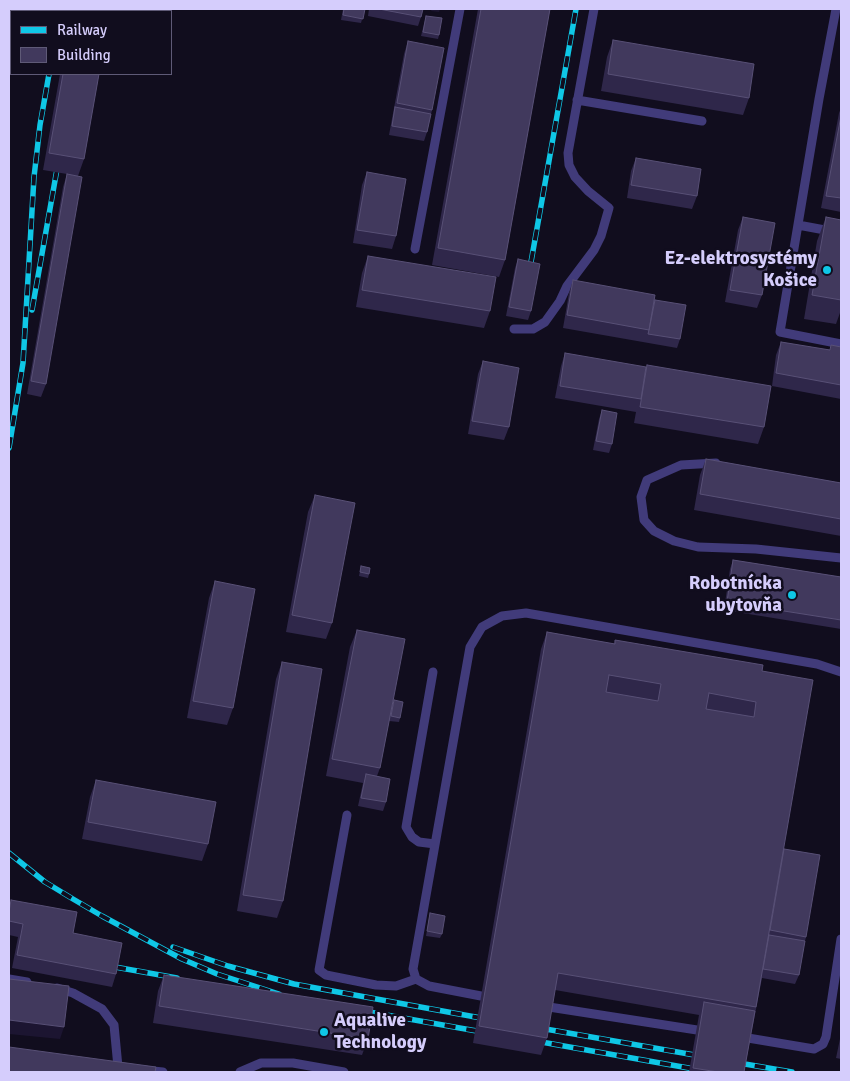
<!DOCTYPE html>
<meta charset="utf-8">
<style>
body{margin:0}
#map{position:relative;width:850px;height:1081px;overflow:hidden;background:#110d1e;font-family:Signika,sans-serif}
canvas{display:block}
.frame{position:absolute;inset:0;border:10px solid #d5cdfc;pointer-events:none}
.legend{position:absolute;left:10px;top:10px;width:162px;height:65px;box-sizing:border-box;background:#110d1e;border:1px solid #5f5a77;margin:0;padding:6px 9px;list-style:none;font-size:15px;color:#d5cdfc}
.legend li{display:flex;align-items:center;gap:10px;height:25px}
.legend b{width:25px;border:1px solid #5f5a77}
</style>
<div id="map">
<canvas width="850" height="1081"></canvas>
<div class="frame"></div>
<ul class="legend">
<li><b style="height:6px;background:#0fc7e6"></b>Railway</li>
<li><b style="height:14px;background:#41395d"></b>Building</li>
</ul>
</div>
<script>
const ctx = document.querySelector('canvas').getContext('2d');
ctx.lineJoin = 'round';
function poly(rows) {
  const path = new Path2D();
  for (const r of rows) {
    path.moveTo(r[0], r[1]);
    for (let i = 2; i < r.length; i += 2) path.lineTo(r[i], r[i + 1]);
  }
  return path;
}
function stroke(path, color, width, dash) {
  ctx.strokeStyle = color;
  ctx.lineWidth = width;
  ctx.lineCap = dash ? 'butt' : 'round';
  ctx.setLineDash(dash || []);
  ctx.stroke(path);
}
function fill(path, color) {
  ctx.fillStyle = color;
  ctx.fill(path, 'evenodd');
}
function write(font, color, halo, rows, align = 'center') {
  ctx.font = font + ' Signika,sans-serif';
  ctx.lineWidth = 5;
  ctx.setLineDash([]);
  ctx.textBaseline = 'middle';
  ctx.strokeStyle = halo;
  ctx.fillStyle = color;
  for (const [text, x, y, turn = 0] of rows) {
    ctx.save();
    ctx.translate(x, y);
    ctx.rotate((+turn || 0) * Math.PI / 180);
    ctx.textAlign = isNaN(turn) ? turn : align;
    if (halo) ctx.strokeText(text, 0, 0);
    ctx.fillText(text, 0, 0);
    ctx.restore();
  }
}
stroke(poly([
 [836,9,819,99,780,332,841,344],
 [577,100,702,121],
 [798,225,841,233],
 [415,249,460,9],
 [514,329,533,329,545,322,560,301,567,286,594,250,601,236,609,208,588,191,575,177,569,165,568,153,594,9],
 [716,463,681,465,647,480,641,497,644,520,654,531,674,541,698,547,756,549,841,558],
 [433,672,406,827,412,837,419,842,435,844],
 [347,815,319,970,326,975,376,985,396,986,416,979],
 [9,979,27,982],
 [57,988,73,993,102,1009,114,1025,118,1067],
 [481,996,429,986,416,979,413,969,470,647,482,627,502,616,526,613,817,664,841,672],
 [549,1007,697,1030],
 [748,1038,814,1049,823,1044,826,1037,841,939],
 [143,1070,163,1072],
 [240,1072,261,1063,293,1063,344,1072]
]), '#413b7a', 9);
const rail = poly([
 [60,11,61,9],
 [531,262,576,9],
 [32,310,59,158],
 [9,448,23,363,34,177,40,125,49,74],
 [9,853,45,882,73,899,102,916,182,959,217,974,279,994],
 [173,947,228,966,294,984,492,1020],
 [115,967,177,978],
 [358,1010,488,1033],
 [534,1027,706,1057],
 [530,1040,711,1072],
 [733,1062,792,1072]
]);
stroke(rail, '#0fc7e6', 5.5);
stroke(rail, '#110d1e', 4, [11]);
fill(poly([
 [343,9,365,9,361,23,341,20],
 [369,9,423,9,421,17,418,26,368,16],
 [478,9,550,9,505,260,499,277,432,265],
 [426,16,439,35,438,39,421,36],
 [613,40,749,98,743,115,601,91,607,57],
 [408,41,432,110,427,132,424,141,389,135,404,54],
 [60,74,99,74,84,159,78,176,46,384,41,397,27,394,63,187,67,174,43,170],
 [841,108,841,212,821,208,839,113],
 [636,158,697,196,692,209,627,198,631,171],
 [367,172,396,236,392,249,353,243,362,185],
 [743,217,762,295,757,308,725,302,738,230],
 [826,217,841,220,841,310,836,324,804,319,817,241],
 [368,256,490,311,484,328,356,307,362,273],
 [518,259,531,311,528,320,506,316,515,268],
 [573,280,655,300,680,339,677,348,563,328,569,293],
 [781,342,829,350,841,347,841,399,772,386,776,355],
 [565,353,646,369,647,365,764,427,758,444,634,423,636,412,555,398,561,366],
 [483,361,509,427,504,440,468,434,478,374],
 [602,410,612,444,609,453,593,450,599,419],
 [706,459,841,483,841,536,694,510,700,475],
 [315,495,332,623,326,639,286,632,308,512],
 [733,560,841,577,841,629,724,610,730,569],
 [361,566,369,574,368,578,359,576],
 [215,581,233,708,227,725,187,718,209,598],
 [357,630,400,718,399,722,389,721,380,768,377,776,386,802,383,811,358,806,363,783,326,776,350,647],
 [547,632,614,644,615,640,762,671,784,849,806,937,805,941,799,975,795,984,762,978,744,1072,689,1072,699,1015,555,990,547,1038,541,1055,473,1043,541,649],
 [282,662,283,901,277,918,237,911,276,679],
 [96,780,208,844,202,861,82,839,90,797],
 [11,900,73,933,116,974,112,987,12,968,18,937,9,935,9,906],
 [430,913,442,934,440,938,426,936,429,918],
 [164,975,368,1039,362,1055,153,1023,158,991],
 [841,1034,841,1059,836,1058]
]), '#2f274a');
fill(poly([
 [432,9,440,9,439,12,431,11],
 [9,1020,64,1027,60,1039,9,1034]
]), '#1c1531');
const building = poly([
 [75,9,104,9,103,11,74,11,75,9],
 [344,9,365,9,363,19,343,15,344,9],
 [379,9,423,9,421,17,379,9],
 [481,9,550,9,505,260,438,248,481,9],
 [426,16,442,18,439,35,423,32,426,16],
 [613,40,754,64,749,98,608,74,613,40],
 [408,41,444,48,432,110,397,103,408,41],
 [63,74,99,74,84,159,49,153,63,74],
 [395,107,431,114,427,132,392,126,395,107],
 [841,116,841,198,826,196,841,116],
 [636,158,701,169,697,196,631,185,636,158],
 [367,172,406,179,396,236,357,230,367,172],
 [67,174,82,177,46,384,31,381,67,174],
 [743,217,775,223,762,295,730,290,743,217],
 [826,217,841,220,841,300,812,295,826,217],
 [368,256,496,277,490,311,362,290,368,256],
 [518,259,540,264,531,311,509,307,518,259],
 [573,280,655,295,649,330,567,315,573,280],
 [655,300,686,305,680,339,648,334,649,330,655,300],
 [781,342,830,350,831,345,841,347,841,385,776,373,781,342],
 [565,353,646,367,641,399,560,386,565,353],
 [483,361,519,368,509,427,472,421,483,361],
 [647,365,771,386,764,427,640,407,647,365],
 [602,410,617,413,612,444,596,441,602,410],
 [706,459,841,483,841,519,700,494,706,459],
 [315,495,355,503,332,623,292,615,315,495],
 [733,560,841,577,841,620,727,602,733,560],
 [361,566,370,568,369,574,360,572,361,566],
 [215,581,255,589,233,708,193,701,215,581],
 [357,630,405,639,380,768,332,759,357,630],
 [547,632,615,644,615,640,763,665,762,671,813,680,756,1007,558,973,547,1038,479,1026,547,632],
 [609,675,661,684,658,701,606,692,609,675],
 [709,693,756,702,754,717,706,709,709,693],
 [282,662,322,669,283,901,243,895,282,662],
 [394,700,403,702,400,718,391,716,394,700],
 [366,774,390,779,386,802,361,798,366,774],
 [96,780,216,802,208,844,88,822,96,780],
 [784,849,820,855,806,937,770,930,784,849],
 [11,900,77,912,73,933,122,943,116,974,17,955,23,924,9,921,9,912,11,900],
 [430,913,445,916,442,934,427,931,430,913],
 [769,935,805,941,799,975,763,969,769,935],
 [164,975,373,1007,368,1039,159,1006,164,975],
 [9,979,69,986,64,1027,9,1020,9,979],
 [704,1002,755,1011,744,1072,718,1072,693,1068,704,1002],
 [9,1047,156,1067,155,1072,9,1072,9,1047]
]);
fill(building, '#41395d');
stroke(building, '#585076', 1);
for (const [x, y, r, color] of [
 [827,270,5,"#0fc7e6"],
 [792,595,5,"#0fc7e6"],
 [324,1032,5,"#0fc7e6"]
]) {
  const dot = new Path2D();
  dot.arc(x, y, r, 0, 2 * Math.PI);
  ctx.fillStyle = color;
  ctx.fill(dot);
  stroke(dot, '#110d1e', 2);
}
write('bold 19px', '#d5cdfc', '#110d1e', [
 ["Ez-elektrosystémy",817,259],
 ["Košice",817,281],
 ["Robotnícka",782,584],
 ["ubytovňa",782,606],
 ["Aqualive",334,1021,"left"],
 ["Technology",334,1043,"left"]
], 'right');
</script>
